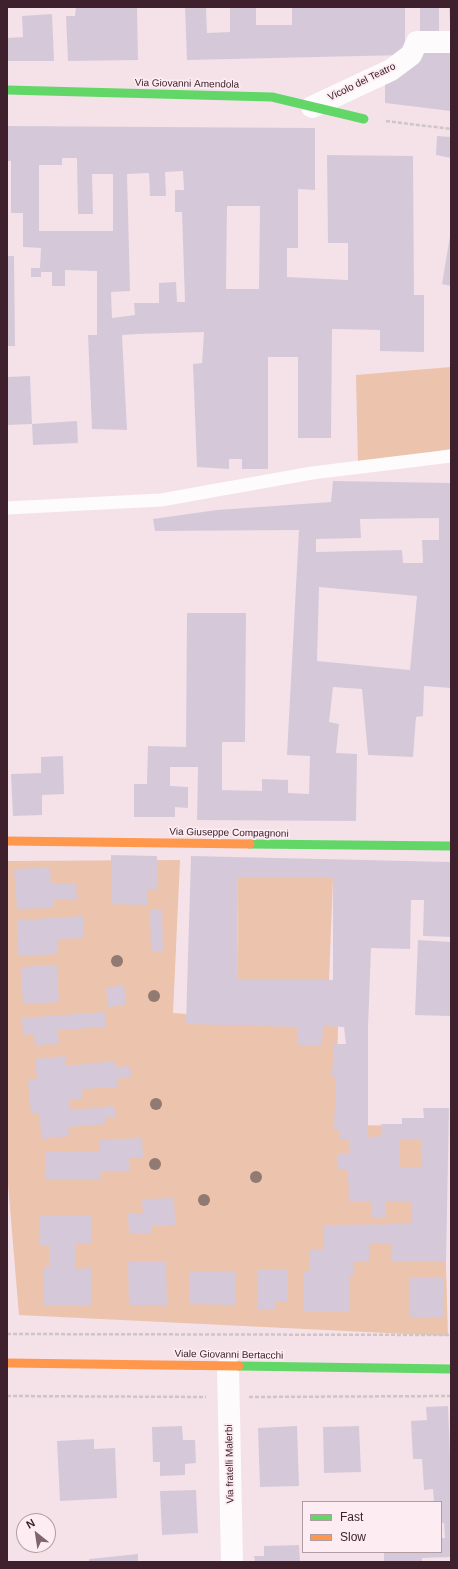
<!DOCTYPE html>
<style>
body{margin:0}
#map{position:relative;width:458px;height:1569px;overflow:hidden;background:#f4e2e8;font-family:Arial,sans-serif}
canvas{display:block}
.frame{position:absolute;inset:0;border:8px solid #3e212c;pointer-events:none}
.legend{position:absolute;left:302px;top:1501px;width:140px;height:52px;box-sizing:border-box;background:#fdedf2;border:1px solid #b19ba3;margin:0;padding:5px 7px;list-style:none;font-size:12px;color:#3e212c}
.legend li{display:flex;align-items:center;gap:8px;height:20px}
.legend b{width:20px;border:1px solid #b19ba3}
.north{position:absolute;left:16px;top:1513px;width:40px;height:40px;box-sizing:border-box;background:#fdedf2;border:1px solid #b19ba3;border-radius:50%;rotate:330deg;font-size:11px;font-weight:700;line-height:16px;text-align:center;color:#3e212c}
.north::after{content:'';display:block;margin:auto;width:14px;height:18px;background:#7e656e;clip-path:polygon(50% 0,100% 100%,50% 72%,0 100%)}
</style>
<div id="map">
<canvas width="458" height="1569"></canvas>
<div class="frame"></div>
<ul class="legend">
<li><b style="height:5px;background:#63d668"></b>Fast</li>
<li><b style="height:5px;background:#ff974d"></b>Slow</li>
</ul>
<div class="north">N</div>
</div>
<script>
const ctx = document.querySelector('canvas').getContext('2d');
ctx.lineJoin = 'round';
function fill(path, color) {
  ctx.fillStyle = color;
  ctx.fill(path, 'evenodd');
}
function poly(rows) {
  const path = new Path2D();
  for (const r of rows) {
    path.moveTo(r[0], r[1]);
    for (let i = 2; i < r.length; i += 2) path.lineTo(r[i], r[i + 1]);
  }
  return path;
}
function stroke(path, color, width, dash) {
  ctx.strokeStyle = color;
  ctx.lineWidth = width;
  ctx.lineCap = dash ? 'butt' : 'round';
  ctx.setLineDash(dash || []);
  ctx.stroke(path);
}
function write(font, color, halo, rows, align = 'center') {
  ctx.font = font + ' Arial,sans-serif';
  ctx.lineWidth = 3.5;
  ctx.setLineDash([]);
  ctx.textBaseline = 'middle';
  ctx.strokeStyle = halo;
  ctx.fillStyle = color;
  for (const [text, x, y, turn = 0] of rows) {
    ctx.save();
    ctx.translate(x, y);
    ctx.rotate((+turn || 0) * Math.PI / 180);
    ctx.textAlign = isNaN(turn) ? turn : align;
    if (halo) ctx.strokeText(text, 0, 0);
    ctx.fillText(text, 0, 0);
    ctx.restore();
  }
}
fill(poly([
 [451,367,451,449,358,465,356,375],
 [180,860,173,1013,338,1025,336,1125,442,1126,448,1336,19,1315,7,1172,7,861],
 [238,878,333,878,329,980,237,980]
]), '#ecc3ad');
fill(poly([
 [76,7,137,7,138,60,68,61,66,16,75,16],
 [185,7,206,7,207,33,230,32,230,7,256,7,256,25,292,25,292,7,405,7,405,55,187,60],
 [420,7,439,7,439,36,420,36],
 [449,7,451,7,451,21,450,21],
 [52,14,54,61,7,61,7,38,23,37,22,16],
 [420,47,451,49,451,111,385,103,385,80,420,61],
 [7,126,315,128,315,190,298,189,298,248,287,248,287,277,348,280,348,243,328,243,327,155,413,156,414,295,424,295,424,352,380,351,380,330,332,329,331,438,298,438,298,357,268,357,268,469,242,469,242,459,229,459,229,469,197,467,193,364,202,363,204,332,137,334,122,335,127,430,92,429,88,335,97,335,97,271,65,270,65,286,52,286,52,272,41,272,41,277,31,277,31,268,40,268,41,248,23,247,23,213,11,213,11,161,7,161],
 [62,158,77,158,78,214,93,214,92,174,113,174,113,231,39,231,39,165,62,165],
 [183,171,184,190,175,190,175,212,182,212,185,302,177,302,176,282,159,283,159,303,134,303,135,315,112,318,111,292,130,291,127,174,149,173,150,196,166,196,165,172],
 [227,206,260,206,259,289,226,289],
 [437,136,451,137,451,158,436,155],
 [450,236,451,236,451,286,442,284],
 [7,256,14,256,15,346,7,346],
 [30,376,32,424,7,425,7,377],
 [77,421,78,443,33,445,32,424],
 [333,481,451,483,451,688,424,686,423,716,416,717,413,757,368,755,362,689,333,687,329,722,339,724,336,753,357,754,356,821,197,820,198,767,170,767,170,786,188,787,188,808,175,807,175,817,134,817,134,784,147,784,148,746,186,747,187,613,246,613,245,742,222,742,222,790,262,791,262,779,288,780,288,793,309,794,310,756,287,755,299,530,155,531,153,519,217,510,331,502],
 [439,518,439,540,422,540,423,563,403,563,402,550,316,552,316,539,361,538,360,519],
 [319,587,417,596,410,670,317,661],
 [63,756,64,794,42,795,42,815,13,816,11,774,41,773,41,757],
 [111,855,157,856,157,889,147,889,147,905,111,904],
 [191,856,451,862,451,937,423,936,424,900,411,900,410,949,371,948,368,1028,368,1137,381,1136,381,1124,402,1124,402,1118,424,1118,423,1108,449,1108,446,1262,391,1262,391,1243,369,1244,369,1261,353,1261,353,1275,349,1275,349,1312,303,1312,303,1272,310,1272,310,1250,324,1250,324,1225,412,1224,411,1201,386,1201,386,1218,371,1218,371,1202,349,1202,348,1170,338,1170,337,1153,349,1153,349,1139,340,1139,340,1130,334,1129,336,1077,332,1077,334,1044,346,1044,344,1027,323,1026,322,1045,297,1045,298,1027,186,1024],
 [238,878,333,878,333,980,237,980],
 [400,1140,421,1140,422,1167,400,1167],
 [50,867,51,884,76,883,77,899,54,900,54,908,17,909,14,869],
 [162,909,163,951,151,951,150,910],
 [83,916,84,938,58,939,58,954,18,956,17,920],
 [418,940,451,942,450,1016,415,1015],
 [57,965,59,1002,23,1004,21,967],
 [124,985,126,1005,108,1007,106,988],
 [105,1012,106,1027,58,1030,59,1044,35,1045,34,1034,23,1035,22,1018],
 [65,1056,66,1066,116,1061,116,1067,130,1066,131,1077,117,1079,118,1087,82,1089,83,1098,69,1100,70,1110,114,1106,116,1117,105,1118,106,1124,68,1127,69,1136,42,1139,39,1113,31,1114,28,1080,37,1079,35,1059],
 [142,1138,143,1157,130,1157,130,1171,100,1172,101,1179,46,1180,46,1152,100,1151,99,1140],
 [174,1198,175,1226,151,1226,151,1234,129,1234,128,1214,143,1214,142,1199],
 [39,1215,92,1215,92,1243,76,1243,75,1269,91,1268,91,1306,44,1306,44,1267,49,1267,49,1245,39,1245],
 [166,1261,167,1305,129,1306,128,1262],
 [258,1269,287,1269,287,1301,275,1301,276,1310,258,1310],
 [190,1271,236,1271,236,1305,190,1304],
 [410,1277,444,1277,444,1318,410,1318],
 [448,1406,451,1480,451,1557,422,1558,422,1562,384,1562,384,1552,441,1552,441,1538,445,1538,444,1523,441,1523,441,1502,434,1502,433,1489,424,1490,422,1459,413,1459,411,1421,427,1420,426,1407],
 [182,1426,183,1440,195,1440,196,1463,185,1464,185,1475,160,1476,160,1462,153,1462,152,1427],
 [297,1426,299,1486,260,1487,258,1428],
 [359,1426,361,1472,324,1473,323,1427],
 [94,1439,94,1449,115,1448,117,1498,60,1501,57,1441],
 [196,1490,198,1533,162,1535,160,1491],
 [299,1545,300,1562,255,1562,254,1556,264,1556,264,1546],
 [138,1554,138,1562,89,1562,89,1559]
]), '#d5c9d9');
stroke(poly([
 [386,121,451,129],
 [7,1334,451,1335],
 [7,1396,206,1397],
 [249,1397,451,1396]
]), '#cec5c7', 2.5, [4, 2]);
stroke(poly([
 [7,508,161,500,312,473,451,456]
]), '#fdfbfc', 13);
stroke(poly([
 [312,107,391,70,411,55,417,42,451,42],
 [228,1366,232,1562]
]), '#fdfbfc', 22);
stroke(poly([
 [7,90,272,97,364,119],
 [250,844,451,846],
 [239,1366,451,1369]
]), '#63d668', 9);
stroke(poly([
 [7,841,250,844],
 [7,1363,239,1366]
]), '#ff974d', 9);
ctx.fillStyle = '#917a71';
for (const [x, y] of [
 [117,961],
 [154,996],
 [156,1104],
 [155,1164],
 [256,1177],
 [204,1200]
]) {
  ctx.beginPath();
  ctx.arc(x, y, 6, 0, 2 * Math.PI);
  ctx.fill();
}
write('10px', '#3e212c', '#fdedf2', [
 ["Vicolo del Teatro",362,82,-26],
 ["Via Giovanni Amendola",187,84,1],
 ["Via Giuseppe Compagnoni",229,833,1],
 ["Viale Giovanni Bertacchi",229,1355,1],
 ["Via fratelli Malerbi",230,1464,-91]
]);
</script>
